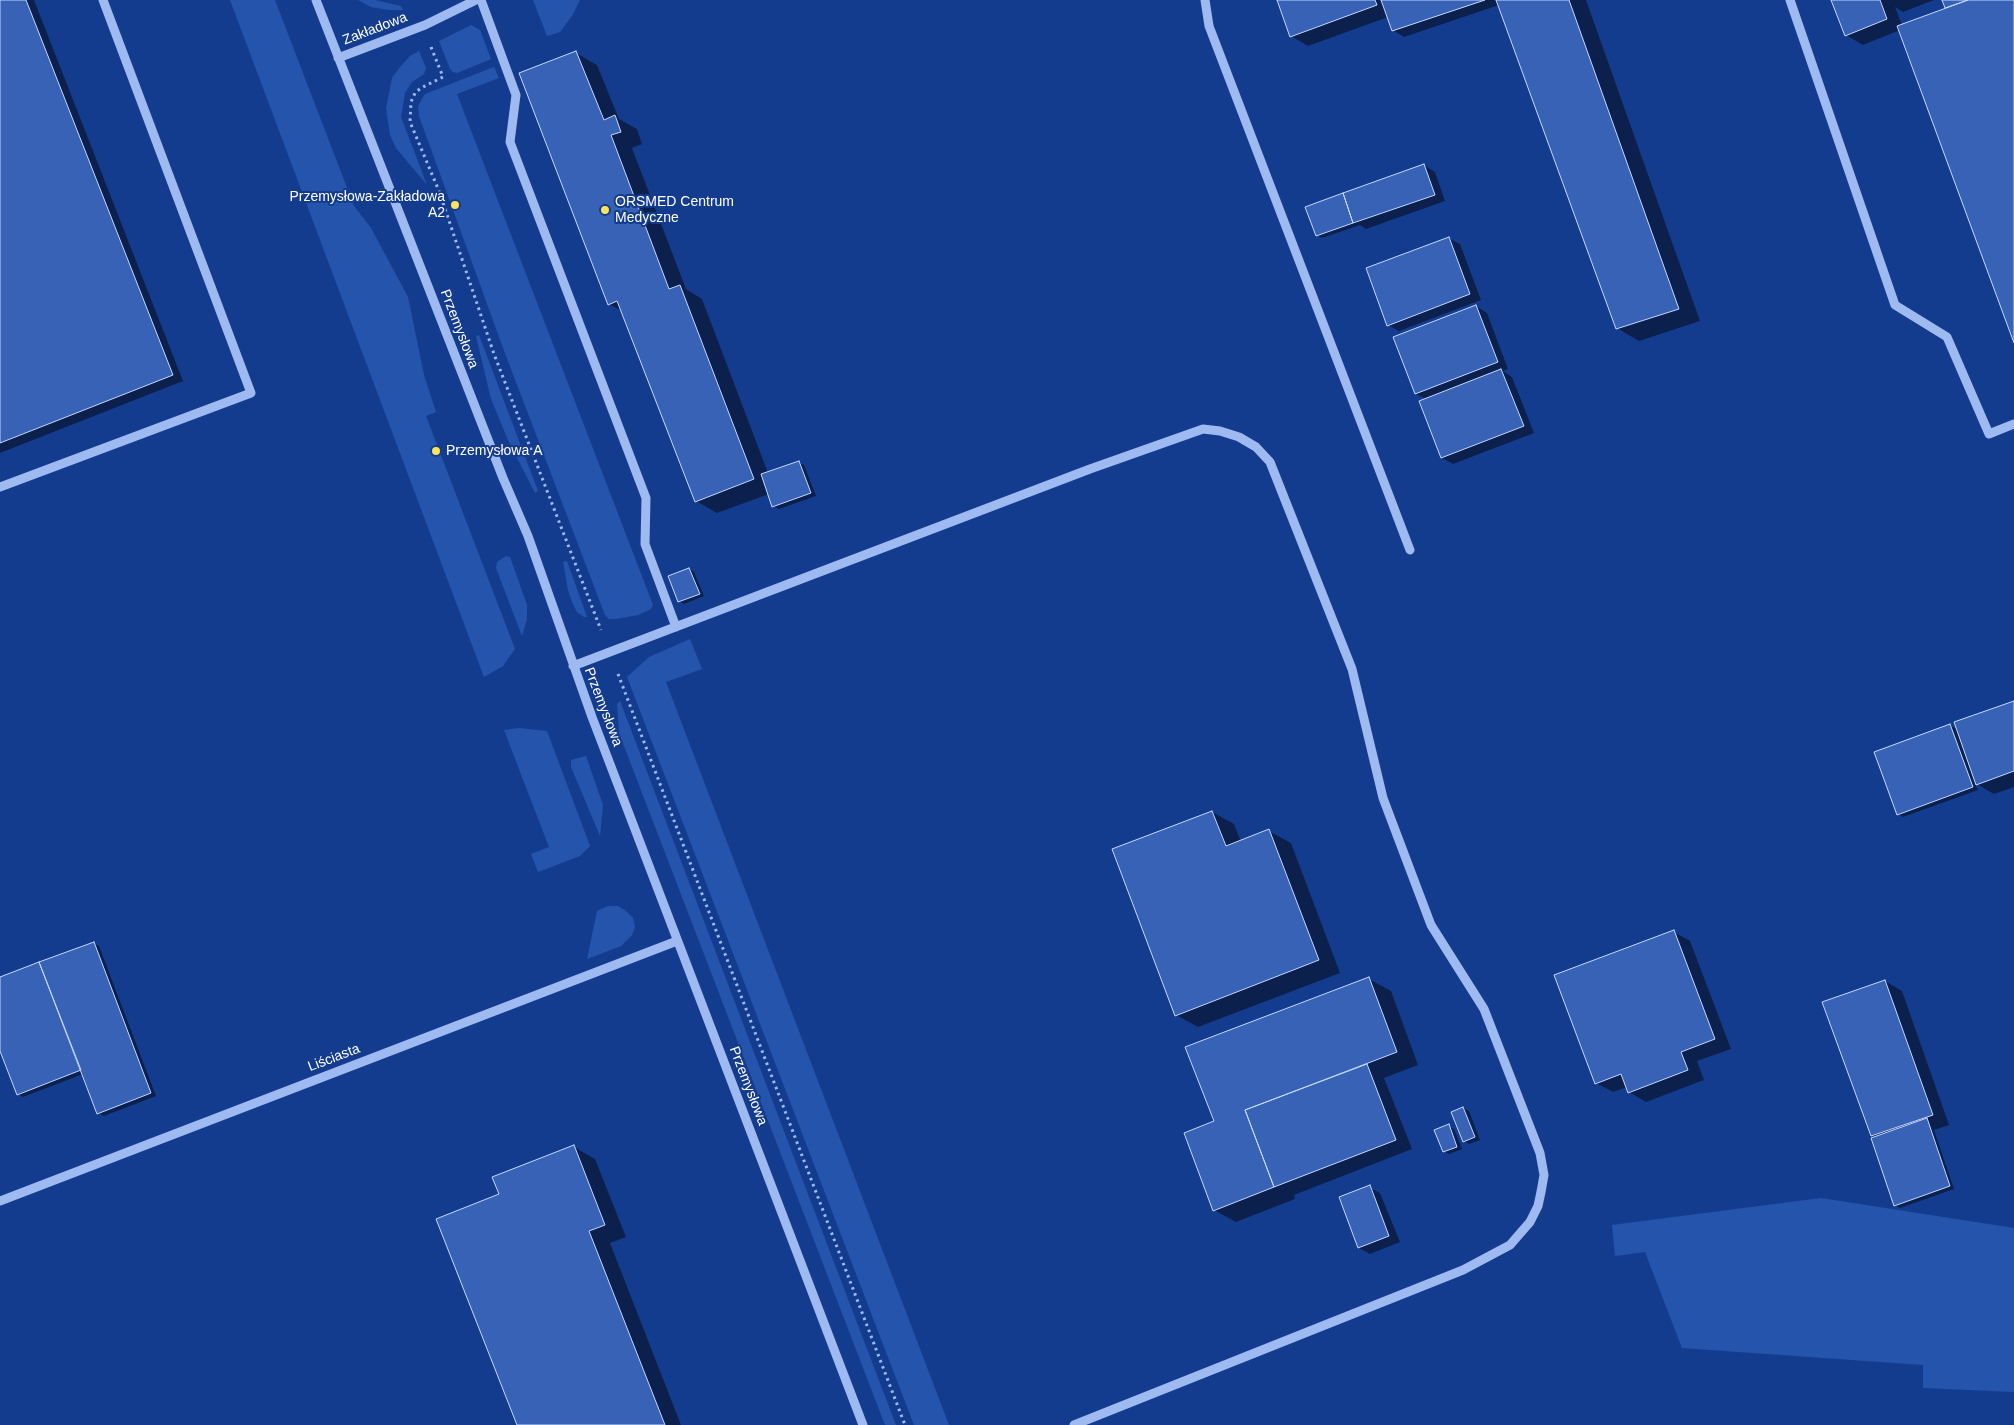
<!DOCTYPE html>
<meta charset="utf-8">
<style>
body{margin:0}
canvas{display:block;background:#143c8e}
</style>
<canvas width="2014" height="1425"></canvas>
<script>
const ctx = document.querySelector('canvas').getContext('2d');
ctx.lineJoin = 'round';
function fill(path, color) {
  ctx.fillStyle = color;
  ctx.fill(path, 'evenodd');
}
function poly(rows) {
  const path = new Path2D();
  for (const r of rows) {
    path.moveTo(r[0], r[1]);
    for (let i = 2; i < r.length; i += 2) path.lineTo(r[i], r[i + 1]);
  }
  return path;
}
function stroke(path, color, width, dash) {
  ctx.strokeStyle = color;
  ctx.lineWidth = width;
  ctx.lineCap = dash ? 'butt' : 'round';
  ctx.setLineDash(dash || []);
  ctx.stroke(path);
}
function write(font, color, halo, rows, align = 'center') {
  ctx.font = font + ' Helvetica,sans-serif';
  ctx.lineWidth = 4;
  ctx.setLineDash([]);
  ctx.textBaseline = 'middle';
  ctx.strokeStyle = halo;
  ctx.fillStyle = color;
  for (const [text, x, y, turn = 0] of rows) {
    ctx.save();
    ctx.translate(x, y);
    ctx.rotate((+turn || 0) * Math.PI / 180);
    ctx.textAlign = isNaN(turn) ? turn : align;
    if (halo) ctx.strokeText(text, 0, 0);
    ctx.fillText(text, 0, 0);
    ctx.restore();
  }
}
fill(poly([
 [230,0,275,0,354,206,371,228,408,297,424,375,436,412,426,416,515,649,503,666,484,677],
 [358,0,375,0,401,6,403,10,389,10,371,7],
 [533,0,580,0,572,16,560,32,547,36],
 [471,25,480,30,491,59,457,73,453,72,450,69,439,41],
 [419,51,426,68,424,74,412,82,405,93,401,117,427,185,396,148,390,135,386,108,392,78,400,67,410,56],
 [494,67,499,78,457,94,653,605,651,609,638,615,616,619,609,619,605,615,503,348,419,116,418,106,425,94],
 [479,335,538,491,535,493,508,440,491,399,476,336],
 [506,556,510,557,527,605,527,619,522,636,496,568,497,562],
 [567,561,587,617,584,617,577,612,572,602,568,590,563,562],
 [690,639,702,669,666,682,949,1425,914,1425,627,677,649,657],
 [620,701,896,1425,885,1425,619,733,617,704],
 [519,728,547,731,590,846,580,856,538,872,531,854,549,847,504,730],
 [586,756,603,805,600,836,571,767,571,760],
 [608,906,618,906,626,911,633,918,635,927,632,935,621,946,587,959,597,911],
 [1821,1198,2014,1228,2014,1392,1923,1388,1923,1365,1682,1348,1645,1252,1615,1256,1612,1225]
]), '#2554ad');
fill(poly([
 [0,0,34,0,183,381,0,453],
 [1278,0,1586,0,1700,321,1639,341,1617,328,1499,5,1404,37,1393,30,1388,17,1308,46,1291,36],
 [1833,0,1934,0,1903,12,1895,7,1902,25,1946,9,1943,0,2014,0,2014,340,1900,30,1863,45,1846,35],
 [576,53,597,65,619,119,637,129,642,144,632,148,686,289,702,299,768,473,798,462,804,465,816,496,779,509,773,506,769,494,717,513,696,501,622,311,609,304],
 [1424,165,1435,172,1445,201,1366,229,1360,225,1322,238,1317,235],
 [1448,238,1460,244,1481,300,1399,331,1388,325],
 [1476,306,1487,313,1508,369,1503,371,1512,377,1534,433,1453,464,1442,458,1426,399,1416,394],
 [689,569,694,572,704,596,684,604,679,601],
 [2014,702,2014,787,1994,794,1975,783,1978,790,1903,817,1898,814,1950,725,1958,730],
 [1212,812,1234,824,1241,842,1269,831,1291,843,1340,973,1198,1027,1176,1015],
 [1674,932,1690,941,1731,1049,1697,1061,1704,1080,1646,1102,1629,1092,1627,1087,1613,1092,1596,1083],
 [93,943,99,946,156,1096,104,1116,98,1113,83,1074,23,1097,18,1094,0,1047,0,979],
 [1369,979,1391,991,1418,1065,1384,1078,1412,1149,1294,1195,1295,1199,1236,1222,1214,1210,1215,1122],
 [1885,981,1902,991,1949,1125,1934,1130,1954,1189,1900,1208,1895,1205,1876,1137,1872,1135],
 [1463,1108,1469,1111,1480,1140,1469,1144,1464,1141],
 [1449,1126,1454,1129,1462,1149,1449,1154,1444,1151],
 [574,1147,595,1159,626,1237,610,1243,681,1425,518,1425],
 [1369,1187,1380,1193,1400,1242,1370,1254,1359,1248]
]), '#0007');
const building = poly([
 [0,0,26,0,173,375,0,443,0,0],
 [1277,0,1375,0,1377,5,1290,37,1277,0],
 [1381,0,1485,0,1392,31,1381,0],
 [1496,0,1569,0,1679,309,1616,329,1496,0],
 [1831,0,1880,0,1887,19,1845,36,1831,0],
 [1942,0,1968,0,1945,8,1942,0],
 [1968,0,2014,0,2014,343,1897,26,1968,0],
 [576,51,604,120,615,115,621,132,611,135,669,289,680,285,754,479,695,502,617,301,608,305,519,73,576,51],
 [1424,164,1435,195,1353,223,1343,193,1424,164],
 [1343,193,1353,223,1316,236,1305,207,1343,193],
 [1449,237,1470,294,1387,326,1366,268,1449,237],
 [1476,305,1498,362,1415,394,1393,337,1476,305],
 [1501,369,1524,426,1441,458,1419,401,1501,369],
 [799,461,811,493,772,507,761,474,799,461],
 [689,568,700,594,678,602,668,576,689,568],
 [2014,701,2014,771,1976,785,1954,722,2014,701],
 [1950,724,1973,787,1897,815,1874,752,1950,724],
 [1212,811,1226,846,1269,829,1319,960,1175,1016,1112,849,1212,811],
 [1674,930,1715,1039,1681,1052,1688,1070,1628,1093,1621,1074,1595,1084,1554,975,1674,930],
 [94,942,151,1093,97,1114,39,962,94,942],
 [39,962,81,1070,17,1095,0,1051,0,977,39,962],
 [1369,977,1397,1052,1245,1110,1274,1187,1213,1211,1184,1133,1214,1121,1185,1047,1369,977],
 [1885,980,1933,1115,1871,1136,1822,1002,1885,980],
 [1367,1064,1396,1140,1274,1187,1245,1110,1367,1064],
 [1463,1107,1475,1137,1463,1142,1451,1112,1463,1107],
 [1927,1118,1950,1186,1894,1206,1871,1138,1927,1118],
 [1449,1124,1457,1147,1443,1152,1434,1130,1449,1124],
 [574,1145,605,1225,589,1231,665,1425,517,1425,436,1219,499,1194,492,1177,574,1145],
 [1370,1185,1389,1236,1358,1248,1339,1197,1370,1185]
]);
fill(building, '#3762b5');
stroke(building, '#c5d8fc', 1);
stroke(poly([
 [431,47,443,77,421,88,415,93,411,102,410,122,439,191,494,354,601,630],
 [618,674,905,1425]
]), '#9ebaf1', 3, [2.5, 4]);
stroke(poly([
 [316,0,503,478,528,536,592,717,863,1425],
 [481,0,516,95,510,142,646,498,645,544,676,627],
 [1205,0,1209,26,1410,550],
 [1790,0,1895,305,1947,337,1989,434,2014,424],
 [338,58,425,25,476,0],
 [0,487,251,393,103,0],
 [573,666,1090,469,1203,429,1220,431,1239,437,1256,447,1270,462,1352,669,1383,798,1431,925,1484,1009,1540,1153,1544,1175,1541,1192,1538,1206,1530,1222,1510,1245,1463,1270,1074,1425],
 [0,1201,677,941]
]), '#9ebaf1', 9);
for (const [x, y, r, color] of [
 [455,205,5,"#ffe15e"],
 [605,210,5,"#ffe15e"],
 [436,451,5,"#ffe15e"]
]) {
  const dot = new Path2D();
  dot.arc(x, y, r, 0, 2 * Math.PI);
  ctx.fillStyle = color;
  ctx.fill(dot);
  stroke(dot, '#143c8e', 2);
}
write('14px', '#fff', '#143c8e', [
 ["Zakładowa",375,29,-21],
 ["Przemysłowa",459,329,69],
 ["Przemysłowa",603,707,69],
 ["Liściasta",334,1058,-21],
 ["Przemysłowa",748,1086,69]
]);
write('14px', '#fff', '#143c8e', [
 ["Przemysłowa-Zakładowa",445,197,"right"],
 ["A2",445,213,"right"],
 ["ORSMED Centrum",615,202],
 ["Medyczne",615,218],
 ["Przemysłowa A",446,451]
], 'left');
</script>
